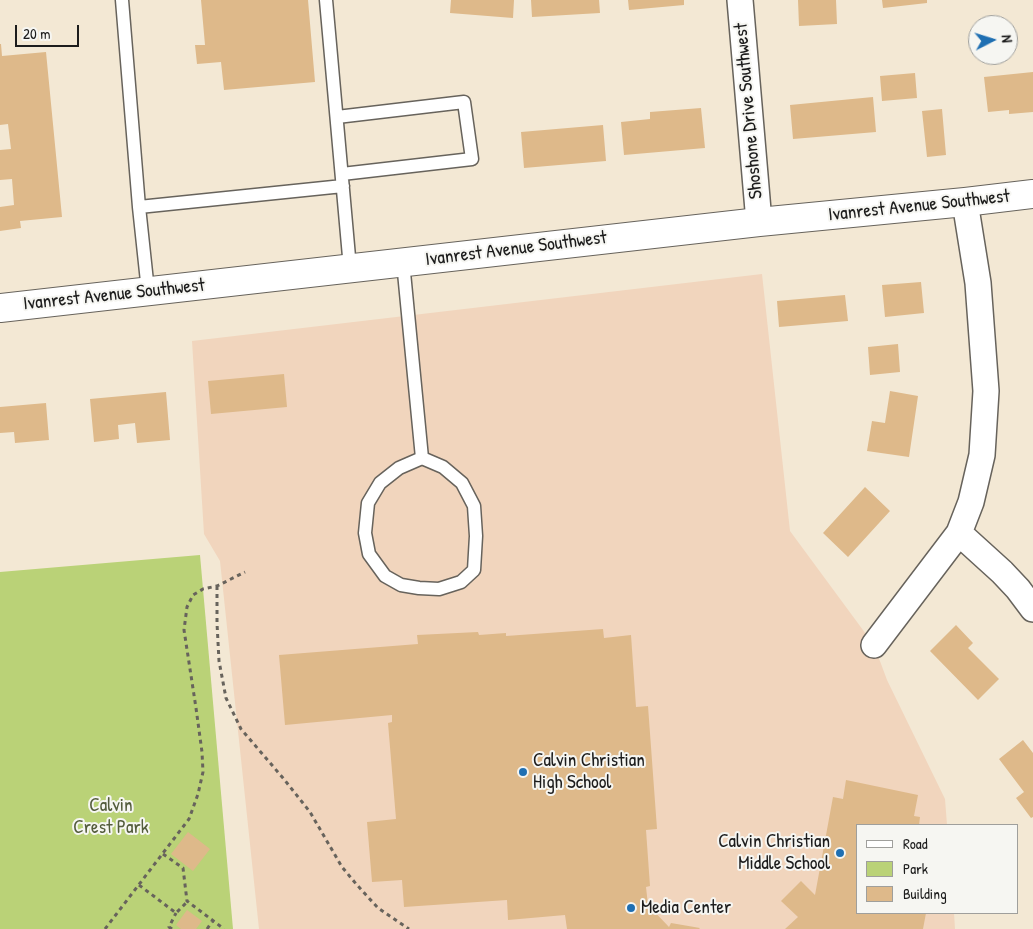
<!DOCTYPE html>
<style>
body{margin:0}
#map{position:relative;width:1033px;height:929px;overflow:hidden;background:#f3e8d4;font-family:"Patrick Hand",sans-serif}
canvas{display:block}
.legend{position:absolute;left:856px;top:824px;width:162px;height:90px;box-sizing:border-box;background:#f6f6f2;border:1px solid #9f9f9c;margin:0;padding:6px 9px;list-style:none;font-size:15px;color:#1c1c1c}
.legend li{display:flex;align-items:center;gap:10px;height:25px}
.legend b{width:25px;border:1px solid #9f9f9c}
.north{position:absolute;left:968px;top:15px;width:50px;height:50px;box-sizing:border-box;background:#f6f6f2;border:1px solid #9f9f9c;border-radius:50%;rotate:85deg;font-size:14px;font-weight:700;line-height:20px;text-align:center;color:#1c1c1c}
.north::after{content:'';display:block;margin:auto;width:18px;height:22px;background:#1f6fb2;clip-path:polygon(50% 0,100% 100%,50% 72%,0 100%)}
.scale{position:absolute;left:15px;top:25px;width:64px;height:22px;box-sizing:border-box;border:2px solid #1c1c1c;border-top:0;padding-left:6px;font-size:15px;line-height:18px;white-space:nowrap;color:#1c1c1c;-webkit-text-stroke:4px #f6f6f2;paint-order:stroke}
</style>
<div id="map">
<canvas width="1033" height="929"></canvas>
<ul class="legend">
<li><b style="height:6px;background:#fff"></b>Road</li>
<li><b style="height:14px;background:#bad277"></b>Park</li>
<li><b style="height:14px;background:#deb98a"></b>Building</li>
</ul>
<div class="north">N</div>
<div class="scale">20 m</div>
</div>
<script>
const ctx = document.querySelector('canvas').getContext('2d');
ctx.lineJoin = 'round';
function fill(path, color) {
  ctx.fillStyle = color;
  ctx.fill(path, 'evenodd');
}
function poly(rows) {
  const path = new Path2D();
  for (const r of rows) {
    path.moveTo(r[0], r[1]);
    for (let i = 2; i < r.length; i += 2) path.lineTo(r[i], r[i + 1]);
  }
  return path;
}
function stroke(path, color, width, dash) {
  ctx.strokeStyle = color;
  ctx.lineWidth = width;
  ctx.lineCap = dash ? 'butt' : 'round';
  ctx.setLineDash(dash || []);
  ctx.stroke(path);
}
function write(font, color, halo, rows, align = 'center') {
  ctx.font = font + ' "Patrick Hand",sans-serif';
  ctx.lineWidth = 4;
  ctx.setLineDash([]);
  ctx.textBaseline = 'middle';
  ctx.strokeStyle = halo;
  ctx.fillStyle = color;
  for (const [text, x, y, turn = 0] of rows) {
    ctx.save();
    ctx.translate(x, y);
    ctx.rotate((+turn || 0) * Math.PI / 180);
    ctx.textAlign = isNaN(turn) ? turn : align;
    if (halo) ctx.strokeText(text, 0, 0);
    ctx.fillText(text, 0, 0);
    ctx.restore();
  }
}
fill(poly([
 [762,274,790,531,874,645,887,680,945,799,947,825,857,825,857,913,954,913,955,929,259,929,220,561,204,534,192,341]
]), '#f1d5bd');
fill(poly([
 [200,555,233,929,0,929,0,572]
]), '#bad277');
fill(poly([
 [201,0,308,0,315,82,224,90,221,62,197,64,195,45,205,45],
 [451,0,514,0,513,18,450,13],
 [531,0,599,0,600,13,532,17],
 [628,0,684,0,684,5,629,10],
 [798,0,836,0,837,24,799,26],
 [882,0,927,0,927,3,883,8],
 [0,44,1,44,2,56,46,52,62,217,20,221,21,228,0,231,0,207,14,205,12,179,0,180,0,150,11,149,8,124,0,125],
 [1033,72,1033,112,1009,114,1009,110,988,112,984,77],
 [915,73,917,98,882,101,880,76],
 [873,97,876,132,793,139,790,105],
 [701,108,705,148,624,155,621,122,650,119,650,112],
 [942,109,946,155,927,157,922,111],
 [603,125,606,161,524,168,521,132],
 [921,282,924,313,885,317,882,285],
 [845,295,848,321,779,327,777,301],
 [898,344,900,372,870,375,868,347],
 [284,374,287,407,211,414,208,381],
 [890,391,918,396,909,457,867,451,872,421,885,423],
 [166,392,170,440,137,443,135,423,118,425,119,439,94,442,90,399],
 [46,403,49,440,15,443,14,432,0,433,0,407],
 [865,487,890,511,848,557,823,533],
 [956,625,973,643,968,648,999,679,978,700,930,651],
 [603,629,604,638,631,635,636,707,648,706,657,829,646,830,650,886,646,887,648,905,669,927,671,923,700,928,699,929,567,929,565,915,508,920,507,900,404,907,402,880,372,882,367,822,396,819,388,723,392,722,392,715,285,725,279,655,418,644,417,635,478,632,479,635,506,633,506,636],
 [1023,740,1033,753,1033,817,1031,818,1016,798,1024,792,999,759],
 [846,780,918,795,914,816,920,817,919,825,857,825,857,913,926,913,923,929,785,929,798,917,781,901,801,881,815,895,833,797,843,799],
 [188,832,210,849,193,871,171,854],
 [187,910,202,921,196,929,181,929,176,925]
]), '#deb98a');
const lane = poly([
 [122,0,139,207,148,291],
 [326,0,350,268],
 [337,117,464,102,472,159,342,174],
 [139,207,343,186],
 [403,262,422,458],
 [422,458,443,467,462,483,474,506,476,536,474,570,461,582,439,589,419,588,401,585,385,576,369,554,365,533,368,503,380,483,399,468,422,458]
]);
const street = poly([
 [740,0,759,222],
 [959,533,1002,572,1018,589,1033,609],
 [874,645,959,533,971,502,982,455,986,391,978,283,965,202]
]);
const secondary = poly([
 [0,308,759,222,965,202,1033,194]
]);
stroke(lane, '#67635c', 15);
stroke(street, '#67635c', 28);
stroke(secondary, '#67635c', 30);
stroke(poly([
 [217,586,217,623,219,661,226,698,241,729,283,778,310,812,342,867,357,885,378,908,409,929],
 [163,854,183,868,187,901,224,929],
 [139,885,176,913,187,902],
 [105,929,189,819,198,794,203,772,202,752,196,708,184,630,187,607,193,595,203,589,217,586,245,572],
 [172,929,169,927,176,913],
 [207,929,212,922]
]), '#67635c', 3, [4, 4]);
stroke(lane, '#fff', 12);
stroke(street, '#fff', 25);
stroke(secondary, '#fff', 28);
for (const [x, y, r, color] of [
 [523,772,5,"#1f6fb2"],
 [840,853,5,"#1f6fb2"],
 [631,908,5,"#1f6fb2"]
]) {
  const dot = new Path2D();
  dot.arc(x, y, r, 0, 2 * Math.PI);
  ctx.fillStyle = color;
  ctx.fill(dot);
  stroke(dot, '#f6f6f2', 2);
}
write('19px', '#1c1c1c', '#f6f6f2', [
 ["Shoshone Drive Southwest",749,111,-95],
 ["Ivanrest Avenue Southwest",919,206,-6],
 ["Ivanrest Avenue Southwest",516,249,-7],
 ["Ivanrest Avenue Southwest",114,295,-6]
]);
write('19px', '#1c1c1c', '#f6f6f2', [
 ["Calvin Christian",533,761],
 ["High School",533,783],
 ["Calvin Christian",830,842,"right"],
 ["Middle School",830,864,"right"],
 ["Media Center",641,908]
], 'left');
write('19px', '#535c3c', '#f6f6f2', [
 ["Calvin",111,806],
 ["Crest Park",111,828]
]);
</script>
